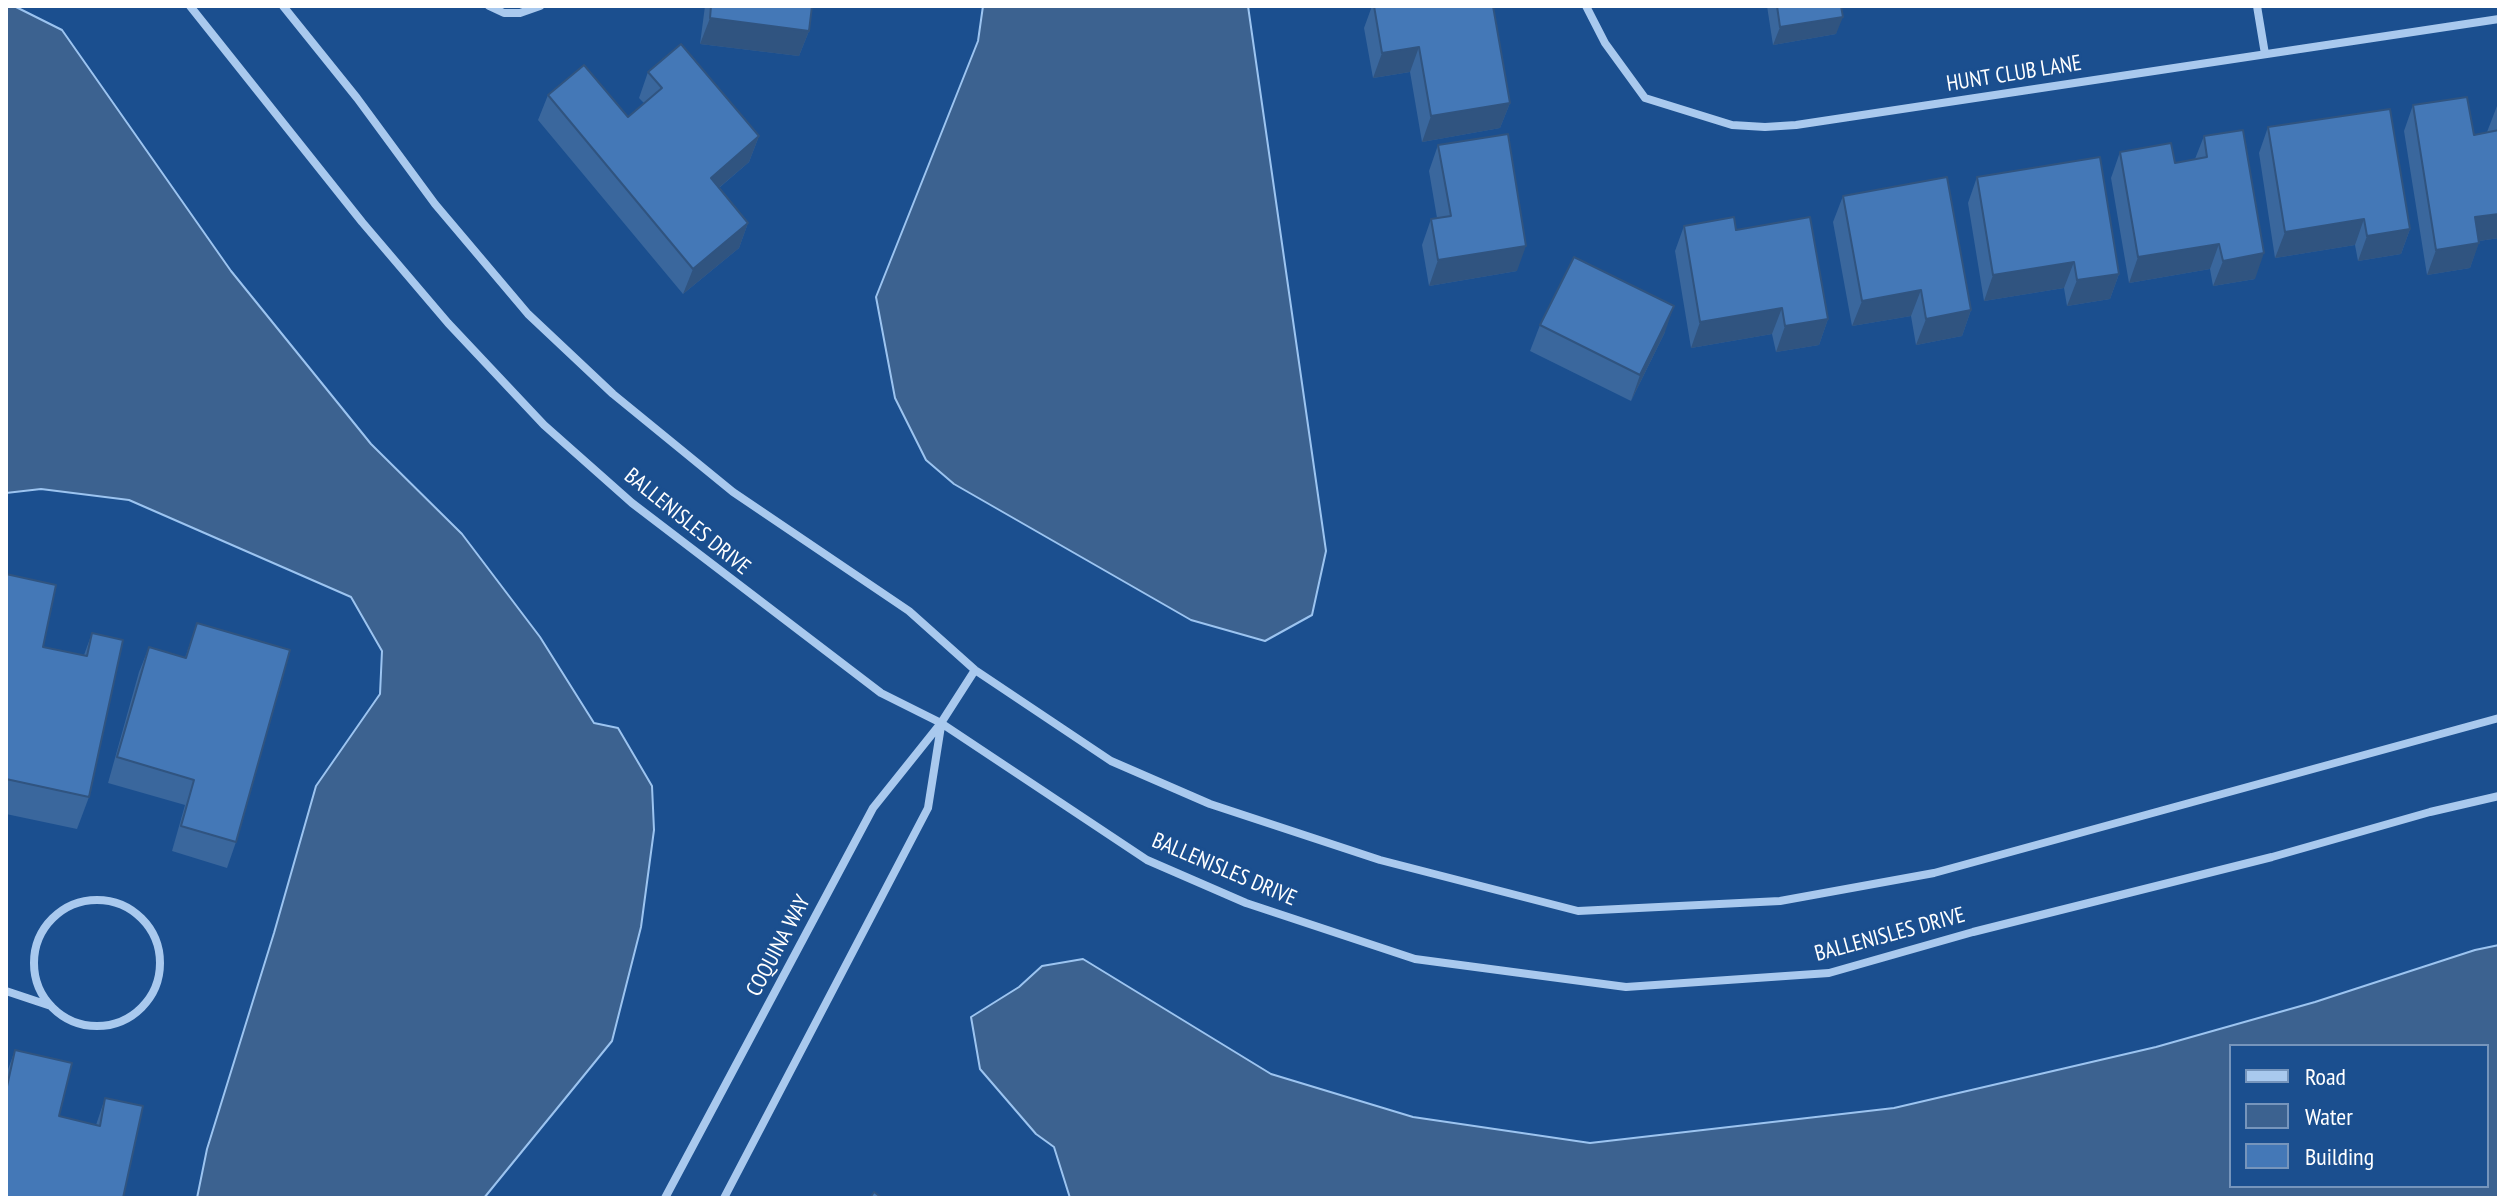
<!DOCTYPE html>
<style>
body{margin:0}
#map{position:relative;width:2505px;height:1204px;overflow:hidden;background:#1b4f8f;font-family:"PT Sans Narrow",sans-serif}
canvas{display:block}
.frame{position:absolute;inset:0;border:8px solid #fff;pointer-events:none}
.legend{position:absolute;left:2229px;top:1044px;width:260px;height:144px;box-sizing:border-box;background:#1b4f8f;border:2px solid #7695bc;margin:0;padding:10px 14px;list-style:none;font-size:24px;color:#fff}
.legend li{display:flex;align-items:center;gap:16px;height:40px}
.legend b{width:40px;border:2px solid #7695bc}
</style>
<div id="map">
<canvas width="2505" height="1204"></canvas>
<div class="frame"></div>
<ul class="legend">
<li><b style="height:10px;background:#a9c9ee"></b>Road</li>
<li><b style="height:22px;background:#3c6290"></b>Water</li>
<li><b style="height:22px;background:#4478b7"></b>Building</li>
</ul>
</div>
<script>
const ctx = document.querySelector('canvas').getContext('2d');
ctx.lineJoin = 'round';
function fill(path, color) {
  ctx.fillStyle = color;
  ctx.fill(path, 'evenodd');
}
function poly(rows) {
  const path = new Path2D();
  for (const r of rows) {
    if (r.length === 3) {
      path.moveTo(r[0] + r[2], r[1]);
      path.arc(r[0], r[1], r[2], 0, 2 * Math.PI);
      continue;
    }
    path.moveTo(r[0], r[1]);
    for (let i = 2; i < r.length; i += 2) path.lineTo(r[i], r[i + 1]);
  }
  return path;
}
function stroke(path, color, width, dash) {
  ctx.strokeStyle = color;
  ctx.lineWidth = width;
  ctx.lineCap = dash ? 'butt' : 'round';
  ctx.setLineDash(dash || []);
  ctx.stroke(path);
}
function write(font, color, halo, rows, align = 'center') {
  ctx.font = font + ' "PT Sans Narrow",sans-serif';
  ctx.lineWidth = 6;
  ctx.setLineDash([]);
  ctx.textBaseline = 'middle';
  ctx.strokeStyle = halo;
  ctx.fillStyle = color;
  for (const [text, x, y, turn = 0] of rows) {
    ctx.save();
    ctx.translate(x, y);
    ctx.rotate((+turn || 0) * Math.PI / 180);
    ctx.textAlign = isNaN(turn) ? turn : align;
    if (halo) ctx.strokeText(text, 0, 0);
    ctx.fillText(text, 0, 0);
    ctx.restore();
  }
}
const water = poly([
 [6,6,14,6,62,30,231,271,371,444,462,534,540,637,594,723,618,728,652,786,654,830,641,927,612,1041,484,1198,197,1198,207,1149,274,933,316,786,380,694,382,651,351,597,129,500,41,489,6,493,6,6],
 [983,6,1248,6,1326,551,1312,615,1265,641,1191,620,954,484,926,460,895,398,876,297,978,41,983,6],
 [2499,945,2499,1198,1070,1198,1054,1147,1036,1134,980,1069,971,1017,1019,987,1042,966,1083,959,1271,1074,1413,1117,1590,1143,1894,1108,2156,1047,2315,1002,2475,950,2499,945],
 [2231,1046,2487,1046,2487,1186,2231,1186,2231,1046]
]);
fill(water, '#3c6290');
stroke(water, '#9cc4f0', 2);
stroke(poly([
 [190,6,362,222,448,323,544,425,632,503,881,693,941,723,1147,860,1246,903,1415,959,1626,987,1829,973,1973,932,2272,857,2430,812,2499,796],
 [283,6,357,98,435,204,528,314,613,394,733,492,909,611,975,670,1111,761,1210,804,1380,860,1578,911,1780,901,1934,873,2499,718],
 [489,6,504,13,520,13,540,6],
 [1586,6,1605,43,1645,98,1732,125,1765,127,1796,125,2499,19],
 [2257,6,2265,54],
 [97,963,63],
 [6,991,51,1006],
 [665,1198,873,808,941,723,975,670],
 [724,1198,928,808,941,726]
]), '#a9c9ee', 8);
fill(poly([
 [705,6,812,6,809,31,799,56,700,44],
 [1372,6,1493,6,1510,103,1500,128,1422,142,1410,72,1373,78,1364,28],
 [1767,6,1841,6,1836,34,1773,45],
 [648,72,759,136,749,162,719,188,748,223,739,248,683,294,538,120,548,95,628,117,644,103,639,98],
 [2413,105,2474,135,2487,132,2497,106,2499,106,2499,238,2479,241,2470,268,2427,275,2404,131],
 [2268,127,2410,229,2401,254,2358,261,2355,245,2275,258,2259,153],
 [2204,136,2255,279,2213,286,2210,269,2129,283,2111,178,2120,152,2175,163,2195,159],
 [1438,145,1517,271,1429,286,1422,245,1431,219,1437,218,1429,171],
 [1977,177,2119,274,2110,299,2067,306,2064,288,1984,301,1968,203],
 [1843,196,1971,310,1962,336,1916,345,1911,316,1852,326,1833,222],
 [1684,226,1736,230,1828,319,1819,345,1776,352,1772,334,1691,348,1675,251],
 [1540,325,1665,332,1631,401,1530,351],
 [6,574,43,647,84,655,92,633,89,797,77,829,6,814],
 [197,623,236,842,227,868,172,851,185,805,108,783,139,672,149,647,185,658],
 [15,1050,59,1116,96,1125,105,1098,123,1198,6,1198,6,1075]
]), '#3a679d');
fill(poly([
 [1843,17,1836,34,1773,45,1780,27],
 [710,18,809,31,799,56,700,44],
 [1419,47,1410,72,1373,78,1382,53],
 [1510,103,1500,128,1422,142,1431,116],
 [759,136,749,162,701,203,711,178],
 [2499,214,2499,238,2465,243,2475,217],
 [2364,219,2355,245,2275,258,2285,232],
 [748,223,739,248,683,294,693,269],
 [2410,229,2401,254,2358,261,2367,236],
 [2479,243,2470,268,2427,275,2436,250],
 [2219,244,2210,269,2129,283,2138,257],
 [1526,246,1517,271,1429,286,1438,260],
 [2264,253,2255,279,2213,286,2223,261],
 [2074,262,2064,288,1984,301,1993,275],
 [2119,274,2110,299,2067,306,2077,280],
 [1921,290,1911,316,1852,326,1862,301],
 [1674,306,1665,332,1631,401,1640,375],
 [1782,308,1772,334,1691,348,1700,322],
 [1971,310,1962,336,1916,345,1926,319],
 [1828,319,1819,345,1776,352,1785,326]
]), '#305480');
const building = poly([
 [711,6,812,6,809,31,710,18,711,6],
 [1374,6,1493,6,1510,103,1431,116,1419,47,1382,53,1374,6],
 [1777,6,1841,6,1843,17,1780,27,1777,6],
 [681,44,759,136,711,178,748,223,693,269,548,95,584,65,628,117,662,88,648,72,681,44],
 [2467,97,2474,135,2499,130,2499,214,2475,217,2479,243,2436,250,2413,105,2467,97],
 [2390,109,2410,229,2367,236,2364,219,2285,232,2268,127,2390,109],
 [2243,130,2264,253,2223,261,2219,244,2138,257,2120,152,2171,143,2175,163,2207,157,2204,136,2243,130],
 [1508,134,1526,246,1438,260,1431,219,1451,216,1438,145,1508,134],
 [2100,157,2119,274,2077,280,2074,262,1993,275,1977,177,2100,157],
 [1947,177,1971,310,1926,319,1921,290,1862,301,1843,196,1947,177],
 [1734,217,1736,230,1810,217,1828,319,1785,326,1782,308,1700,322,1684,226,1734,217],
 [1574,257,1674,306,1640,375,1540,325,1574,257],
 [6,574,56,585,43,647,87,656,92,633,123,640,89,797,6,779,6,574],
 [197,623,290,650,236,842,181,826,194,780,117,757,149,647,186,658,197,623],
 [15,1050,72,1063,59,1116,100,1126,105,1098,143,1106,123,1198,6,1198,6,1091,15,1050],
 [874,1192,882,1198,870,1198,874,1192]
]);
fill(building, '#4478b7');
stroke(building, '#305480', 2);
write('22px', '#fff', '#1b4f8f', [
 ["HUNT CLUB LANE",2014,74,-9],
 ["BALLENISLES DRIVE",687,522,39],
 ["BALLENISLES DRIVE",1224,870,23],
 ["BALLENISLES DRIVE",1890,935,-15],
 ["COQUINA WAY",779,946,-62]
]);
</script>
